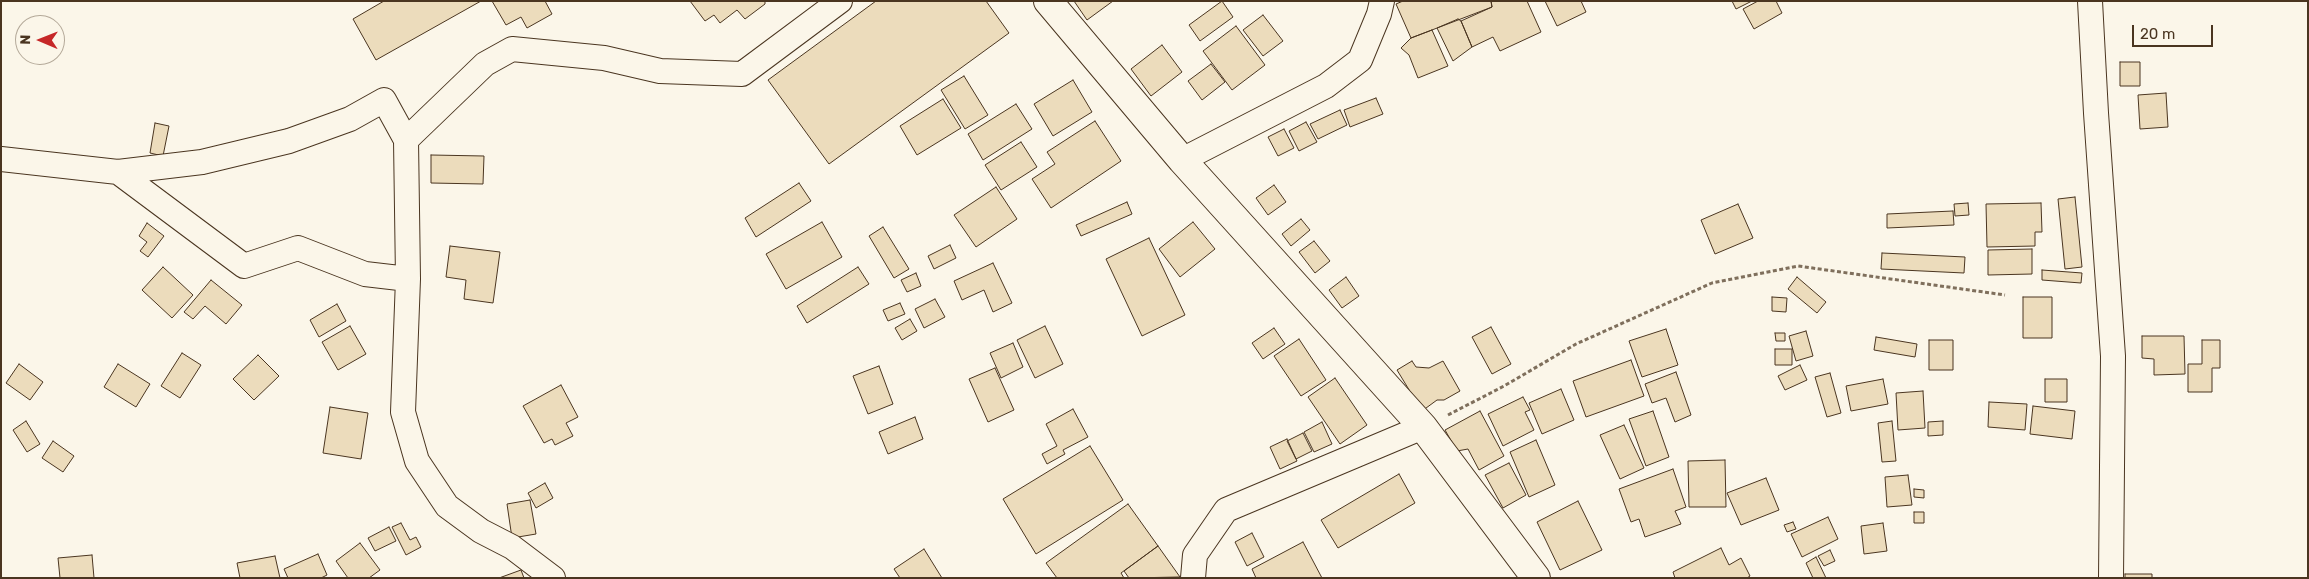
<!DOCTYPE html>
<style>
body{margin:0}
#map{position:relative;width:2309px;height:579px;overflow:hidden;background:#fbf6e9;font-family:Rubik,sans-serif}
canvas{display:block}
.frame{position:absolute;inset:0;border:2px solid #4a3520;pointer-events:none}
.north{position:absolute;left:15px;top:15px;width:50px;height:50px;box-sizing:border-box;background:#fbf6e9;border:1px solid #b4a999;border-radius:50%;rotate:271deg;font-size:14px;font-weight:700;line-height:20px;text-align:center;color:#4a3520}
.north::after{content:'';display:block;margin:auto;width:18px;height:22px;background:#c62828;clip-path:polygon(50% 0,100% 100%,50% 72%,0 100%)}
.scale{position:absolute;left:2132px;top:25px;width:81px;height:22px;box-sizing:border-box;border:2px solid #4a3520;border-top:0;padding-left:6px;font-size:15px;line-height:18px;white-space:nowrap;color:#4a3520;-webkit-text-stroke:4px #fbf6e9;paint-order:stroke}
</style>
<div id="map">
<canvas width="2309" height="579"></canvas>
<div class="frame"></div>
<div class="north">N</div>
<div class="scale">20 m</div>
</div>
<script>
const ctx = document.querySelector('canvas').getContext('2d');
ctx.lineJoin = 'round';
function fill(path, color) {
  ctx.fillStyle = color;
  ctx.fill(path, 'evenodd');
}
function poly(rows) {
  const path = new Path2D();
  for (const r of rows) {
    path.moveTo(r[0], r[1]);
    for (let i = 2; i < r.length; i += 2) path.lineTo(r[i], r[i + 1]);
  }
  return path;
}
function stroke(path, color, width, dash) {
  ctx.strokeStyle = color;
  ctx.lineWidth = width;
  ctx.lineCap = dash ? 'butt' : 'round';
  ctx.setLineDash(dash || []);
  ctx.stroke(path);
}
const building = poly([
 [384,1,481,1,376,60,353,19,384,1],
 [492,1,545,1,552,14,527,28,521,17,506,25,492,1],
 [690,1,765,1,765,4,745,19,737,10,720,23,714,15,705,21,690,1],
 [876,1,986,1,1009,33,829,164,768,80,876,1],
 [1074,1,1113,1,1087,20,1074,1],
 [1222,1,1233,17,1200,41,1189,25,1222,1],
 [1403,1,1491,1,1492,7,1411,38,1396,4,1403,1],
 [1491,1,1527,1,1541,32,1500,51,1493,37,1472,47,1461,21,1492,7,1491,1],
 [1545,1,1581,1,1586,12,1557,26,1545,1],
 [1732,1,1752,1,1736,9,1732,1],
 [1758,1,1776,1,1782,13,1754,29,1743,9,1758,1],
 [1263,15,1283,41,1263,56,1243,30,1263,15],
 [1458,19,1461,21,1472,47,1453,61,1437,28,1458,19],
 [1236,26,1265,65,1232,90,1203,51,1236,26],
 [1432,30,1448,66,1418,78,1409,55,1401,48,1411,38,1432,30],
 [1162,45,1182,72,1151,96,1131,69,1162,45],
 [2120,62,2140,62,2140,86,2120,86,2120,62],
 [1211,64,1225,82,1202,100,1188,81,1211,64],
 [964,76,988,115,965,129,941,90,964,76],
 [1073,80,1092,112,1053,136,1034,104,1073,80],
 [2166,93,2168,127,2140,129,2138,95,2166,93],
 [1376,98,1383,114,1350,127,1344,110,1376,98],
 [943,99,961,128,917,155,900,126,943,99],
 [1016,104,1032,129,983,160,968,134,1016,104],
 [1340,110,1347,125,1318,139,1310,124,1340,110],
 [1095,121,1121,161,1051,208,1032,179,1055,164,1047,152,1095,121],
 [1306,122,1317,142,1299,151,1289,131,1306,122],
 [155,123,169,126,163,156,150,153,155,123],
 [1284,129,1294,148,1278,156,1268,137,1284,129],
 [1021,142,1037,167,1001,190,985,165,1021,142],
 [431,155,484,156,483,184,431,183,431,155],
 [799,183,811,201,756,237,745,218,799,183],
 [1274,185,1286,202,1268,215,1256,198,1274,185],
 [996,187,1017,219,976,247,954,215,996,187],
 [2075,197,2082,267,2065,269,2058,199,2075,197],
 [1127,202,1132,214,1081,236,1076,225,1127,202],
 [1968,203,1969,215,1955,216,1954,204,1968,203],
 [2041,203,2042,232,2035,232,2035,246,1987,247,1986,204,2041,203],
 [1738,204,1753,238,1715,254,1701,220,1738,204],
 [1953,211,1954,225,1887,228,1887,214,1953,211],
 [1301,219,1310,230,1291,246,1282,234,1301,219],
 [822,222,842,257,786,289,766,254,822,222],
 [1193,222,1215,249,1180,277,1159,249,1193,222],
 [147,223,164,236,148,257,140,251,147,242,139,236,147,223],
 [883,227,909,269,894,278,869,236,883,227],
 [1149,238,1185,315,1142,336,1106,259,1149,238],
 [1314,241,1330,261,1315,273,1299,252,1314,241],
 [950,245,956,258,934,269,928,256,950,245],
 [450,246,500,252,493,303,464,299,466,280,446,277,450,246],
 [2032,249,2032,274,1988,275,1988,250,2032,249],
 [1882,253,1965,257,1964,273,1881,269,1882,253],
 [993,263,1012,303,993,312,984,290,962,300,954,281,993,263],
 [163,267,193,295,172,318,142,290,163,267],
 [858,267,869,284,807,323,797,306,858,267],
 [2042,270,2082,273,2081,283,2042,280,2042,270],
 [916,273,921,286,907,292,901,280,916,273],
 [1346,277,1359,296,1342,308,1329,290,1346,277],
 [1797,277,1826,302,1817,313,1788,289,1797,277],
 [211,280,242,305,226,324,205,306,193,319,184,312,211,280],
 [1772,297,1787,298,1786,312,1772,311,1772,297],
 [2023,297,2052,297,2052,338,2023,338,2023,297],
 [935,299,945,317,924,328,915,309,935,299],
 [900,303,905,314,888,321,883,310,900,303],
 [337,304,346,321,319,337,310,320,337,304],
 [910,319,917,331,902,340,895,328,910,319],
 [350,326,366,354,338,370,322,342,350,326],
 [1045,326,1063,364,1035,378,1017,340,1045,326],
 [1491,327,1511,364,1492,374,1472,337,1491,327],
 [1274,328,1285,344,1263,359,1252,343,1274,328],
 [1666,329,1678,365,1642,377,1629,341,1666,329],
 [1806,331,1813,356,1796,361,1789,336,1806,331],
 [1775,333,1785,333,1785,341,1776,341,1775,333],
 [2142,336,2184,336,2185,374,2154,375,2154,359,2142,358,2142,336],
 [1876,337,1917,344,1915,357,1874,350,1876,337],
 [1299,339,1326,380,1301,396,1274,356,1299,339],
 [1929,340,1953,340,1953,370,1929,370,1929,340],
 [2202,340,2220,340,2220,368,2212,368,2212,392,2188,392,2188,364,2202,364,2202,340],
 [1013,343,1023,367,1001,378,990,353,1013,343],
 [1775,349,1792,349,1792,365,1775,365,1775,349],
 [182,353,201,365,180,398,161,386,182,353],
 [258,355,279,376,254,400,233,379,258,355],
 [1631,360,1644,396,1586,417,1573,381,1631,360],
 [1412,361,1416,367,1429,368,1443,361,1460,391,1444,400,1437,400,1422,411,1397,370,1412,361],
 [19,364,43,382,30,400,6,383,19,364],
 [118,364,150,384,136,407,104,387,118,364],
 [1800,365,1807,380,1785,390,1778,376,1800,365],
 [879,366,893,404,868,414,853,376,879,366],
 [995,368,1014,410,988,422,969,379,995,368],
 [1676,372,1691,415,1675,422,1666,398,1652,403,1645,384,1676,372],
 [1830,373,1841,413,1827,417,1815,377,1830,373],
 [1335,378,1367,425,1340,444,1308,397,1335,378],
 [1883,379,1888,404,1851,411,1846,386,1883,379],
 [2045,379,2067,379,2067,402,2045,402,2045,379],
 [561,385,578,417,566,423,573,436,555,445,552,439,544,443,523,406,561,385],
 [1561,389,1574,420,1542,434,1529,403,1561,389],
 [1923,391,1925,428,1898,430,1896,393,1923,391],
 [1523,397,1530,410,1525,412,1534,430,1503,446,1488,414,1523,397],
 [1989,402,2027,404,2025,430,1988,427,1989,402],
 [2033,406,2075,411,2072,439,2030,434,2033,406],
 [330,407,368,413,361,459,323,453,330,407],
 [1073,409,1088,437,1063,450,1065,454,1047,464,1042,454,1057,446,1046,424,1073,409],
 [1480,411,1504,456,1479,470,1468,449,1457,451,1445,430,1480,411],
 [1653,411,1669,457,1646,466,1629,419,1653,411],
 [915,417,923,439,888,454,879,432,915,417],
 [26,421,40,444,27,452,13,430,26,421],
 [1892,421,1896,461,1882,462,1878,423,1892,421],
 [1943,421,1943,435,1928,436,1928,422,1943,421],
 [1322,422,1332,444,1314,452,1304,432,1322,422],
 [1624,425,1644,468,1620,479,1600,435,1624,425],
 [1303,433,1312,451,1296,459,1287,441,1303,433],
 [1287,439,1297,461,1280,469,1270,447,1287,439],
 [1536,440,1555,485,1529,497,1510,452,1536,440],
 [53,441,74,456,63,472,42,458,53,441],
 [1090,446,1123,500,1036,554,1003,499,1090,446],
 [1725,460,1726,507,1689,507,1688,461,1725,460],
 [1509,463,1526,495,1503,508,1485,475,1509,463],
 [1673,469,1686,507,1675,511,1681,524,1645,537,1639,519,1631,522,1619,489,1673,469],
 [1399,474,1415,503,1338,548,1321,520,1399,474],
 [1908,475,1912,505,1887,507,1885,477,1908,475],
 [1766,478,1779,510,1741,525,1727,493,1766,478],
 [545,483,553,498,536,508,528,493,545,483],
 [1914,489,1924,490,1924,498,1914,497,1914,489],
 [530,500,536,534,512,538,507,504,530,500],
 [1578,501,1602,550,1560,570,1537,522,1578,501],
 [1128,504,1158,546,1121,573,1124,578,1057,578,1046,563,1128,504],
 [1914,512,1924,512,1924,523,1914,523,1914,512],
 [1828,517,1838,539,1802,557,1791,534,1828,517],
 [1793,522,1796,529,1787,532,1784,525,1793,522],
 [401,523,410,540,416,537,421,547,406,555,392,527,401,523],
 [1883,523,1887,551,1864,554,1861,526,1883,523],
 [389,527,396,541,375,551,368,538,389,527],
 [1252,533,1264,557,1247,566,1235,542,1252,533],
 [1303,542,1322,578,1256,578,1252,569,1303,542],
 [360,543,380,570,369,578,348,578,336,561,360,543],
 [1158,546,1180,577,1129,578,1124,571,1158,546],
 [1721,548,1729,565,1741,558,1750,576,1747,578,1675,578,1673,572,1721,548],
 [924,549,942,578,900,578,894,569,924,549],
 [1830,550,1835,561,1824,566,1818,556,1830,550],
 [318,554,327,575,321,578,288,578,284,569,318,554],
 [92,555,94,578,60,578,58,558,92,555],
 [275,556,280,578,240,578,237,563,275,556],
 [1816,557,1826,578,1813,578,1806,563,1816,557],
 [521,570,524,578,499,578,521,570],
 [2125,574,2152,574,2152,578,2125,578,2125,574]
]);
fill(building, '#ecdcbc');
stroke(building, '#4a3520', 1);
const minor = poly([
 [2090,1,2096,113,2113,356,2111,578],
 [406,140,485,64,512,49,604,58,660,71,742,74,840,1],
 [1,159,118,172,244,266,298,248,365,274,408,279,403,412,417,461,447,506,481,531,512,547,553,578],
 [1182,160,1326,86,1360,60,1379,14,1382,1],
 [118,172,202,162,289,141,350,119,384,100,406,140,408,279],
 [1193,578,1195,555,1226,510,1423,427]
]);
const primary = poly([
 [1048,1,1182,160,1423,427,1536,578]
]);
stroke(minor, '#4a3520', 26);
stroke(primary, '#4a3520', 30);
stroke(poly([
 [1448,415,1504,386,1576,344,1712,283,1798,266,2005,295]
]), '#7f6f5c', 3, [4, 2.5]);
stroke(minor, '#fbf6e9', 24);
stroke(primary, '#fbf6e9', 28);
</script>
